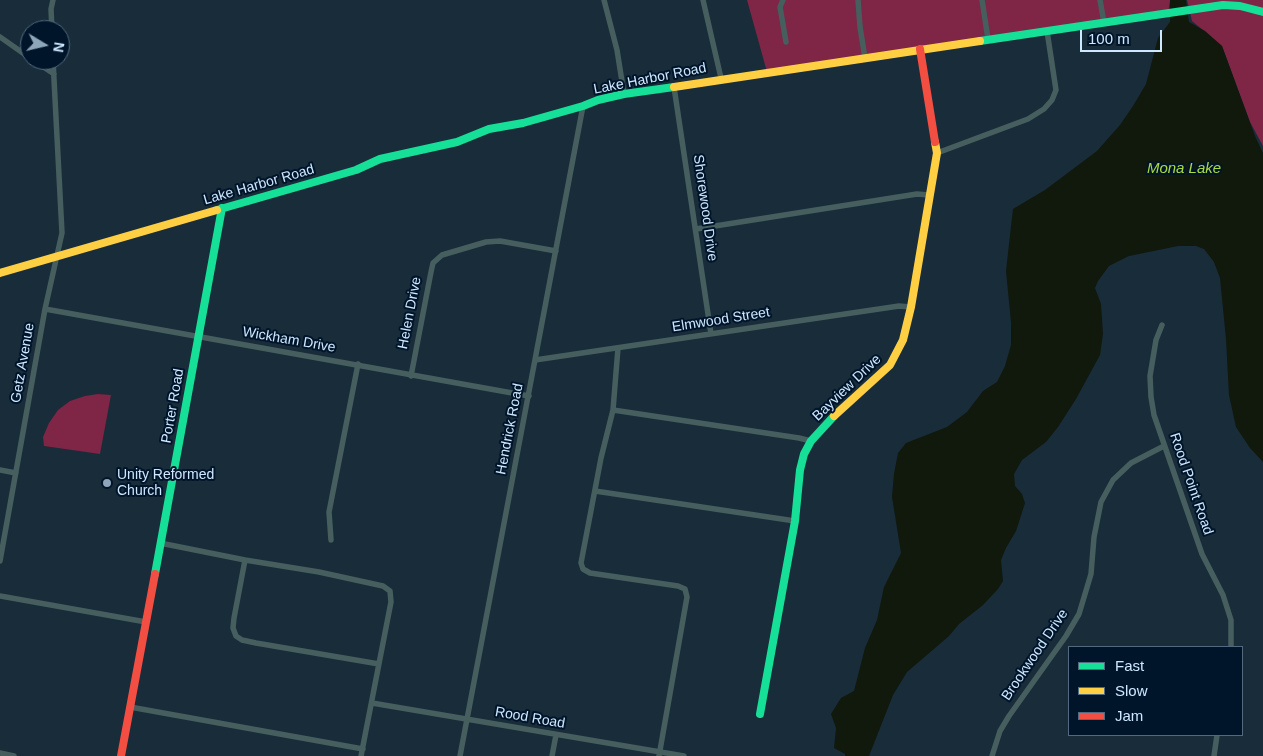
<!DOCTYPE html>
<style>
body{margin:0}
#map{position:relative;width:1263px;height:756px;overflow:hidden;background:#182c3a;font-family:Helvetica,sans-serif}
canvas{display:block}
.legend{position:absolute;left:1068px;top:646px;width:175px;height:90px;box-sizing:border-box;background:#00152a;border:1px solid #52697f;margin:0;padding:6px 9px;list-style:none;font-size:15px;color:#cde8ff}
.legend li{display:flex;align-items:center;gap:10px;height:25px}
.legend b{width:25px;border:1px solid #52697f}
.north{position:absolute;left:20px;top:20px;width:50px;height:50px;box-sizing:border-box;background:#00152a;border:1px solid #52697f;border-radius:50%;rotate:99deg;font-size:14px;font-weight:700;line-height:20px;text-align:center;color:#cde8ff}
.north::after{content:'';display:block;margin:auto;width:18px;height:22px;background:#8ea6ba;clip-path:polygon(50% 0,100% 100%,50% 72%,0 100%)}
.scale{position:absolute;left:1080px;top:30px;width:82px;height:22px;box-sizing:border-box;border:2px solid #cde8ff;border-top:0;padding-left:6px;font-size:15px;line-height:18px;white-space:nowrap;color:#cde8ff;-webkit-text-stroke:4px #00152a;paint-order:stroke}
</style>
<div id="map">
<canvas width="1263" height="756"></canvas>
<ul class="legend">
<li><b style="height:6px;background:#16e098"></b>Fast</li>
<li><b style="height:6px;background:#ffcf43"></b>Slow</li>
<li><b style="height:6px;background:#f24e42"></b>Jam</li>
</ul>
<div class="north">N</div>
<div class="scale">100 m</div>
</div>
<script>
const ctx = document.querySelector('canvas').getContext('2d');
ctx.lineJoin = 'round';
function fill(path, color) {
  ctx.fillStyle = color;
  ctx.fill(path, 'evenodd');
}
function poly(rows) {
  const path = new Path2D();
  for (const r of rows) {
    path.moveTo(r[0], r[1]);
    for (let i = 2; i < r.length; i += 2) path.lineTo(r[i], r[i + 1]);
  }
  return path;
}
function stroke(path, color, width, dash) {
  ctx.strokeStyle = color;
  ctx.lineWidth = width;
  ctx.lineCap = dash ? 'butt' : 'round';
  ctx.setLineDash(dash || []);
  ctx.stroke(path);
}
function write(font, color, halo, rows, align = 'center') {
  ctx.font = font + ' Helvetica,sans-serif';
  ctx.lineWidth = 4;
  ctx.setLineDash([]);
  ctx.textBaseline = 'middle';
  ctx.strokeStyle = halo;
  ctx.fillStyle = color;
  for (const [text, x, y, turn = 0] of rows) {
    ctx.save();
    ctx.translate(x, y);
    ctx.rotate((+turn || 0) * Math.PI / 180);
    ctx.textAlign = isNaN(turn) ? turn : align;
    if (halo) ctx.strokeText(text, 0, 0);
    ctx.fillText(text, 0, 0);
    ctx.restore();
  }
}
fill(poly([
 [747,0,1170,0,1170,1,1168,13,767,72],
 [1187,0,1263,0,1263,146,1250,122,1222,46,1192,21],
 [98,394,111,395,100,454,44,446,43,437,49,423,58,410,70,401,85,396]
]), '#7f2546');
fill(poly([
 [1170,0,1186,0,1189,22,1205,31,1222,46,1255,136,1263,153,1263,462,1250,448,1236,427,1229,395,1226,339,1220,278,1214,262,1204,249,1196,246,1178,246,1129,256,1109,266,1098,281,1095,288,1101,304,1103,334,1100,355,1076,399,1058,427,1046,442,1022,460,1014,474,1015,486,1022,494,1025,503,1016,531,1006,548,1001,560,1003,581,998,589,983,605,959,624,949,636,907,672,893,695,869,756,845,756,845,754,834,748,836,728,831,714,841,698,854,691,865,648,877,620,884,587,901,553,892,497,894,474,898,453,906,443,947,427,967,412,983,391,997,382,1005,366,1011,345,1011,322,1006,271,1013,209,1045,190,1097,151,1120,125,1133,106,1146,84,1158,38,1170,22]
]), '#11180c');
stroke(poly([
 [604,0,617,50,624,94],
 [703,0,721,78],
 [783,0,780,7,786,42],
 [858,0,860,27,865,58],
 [982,0,988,39],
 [1100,0,1104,23],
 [52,30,51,9,53,0],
 [0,37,30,58],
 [33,60,54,74],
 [674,87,711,334],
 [937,153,1028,119,1044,109,1052,100,1056,90,1047,31],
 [696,229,917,194,929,195],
 [45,309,529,396],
 [1162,325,1156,340,1150,376,1151,397,1154,415,1202,554,1223,595,1231,620,1231,647],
 [618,348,613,410,601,458,581,563,583,569,590,573,678,586,685,589,687,597,659,756],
 [535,360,899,306,911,307],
 [411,376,431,272,433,263,442,255,486,242,500,241,556,251],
 [613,410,799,438,811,441],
 [0,470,16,473],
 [595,491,795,521],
 [331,540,329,512,358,364],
 [160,543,245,560,319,572,383,586,390,591,391,602,361,756],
 [245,560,234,618,233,628,236,636,242,640,256,643,379,664],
 [0,561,45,309,62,233,53,60],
 [0,596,146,622],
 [372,703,684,756],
 [130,707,363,749],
 [0,753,14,756],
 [460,756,583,106],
 [552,756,556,735],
 [992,756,1000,731,1009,716,1066,636,1079,614,1091,574,1094,537,1101,502,1113,480,1131,463,1164,446],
 [1214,756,1217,735]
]), '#475e5e', 5.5);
stroke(poly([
 [980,41,1223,5,1240,6,1263,12],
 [217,210,356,170,380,159,457,142,489,129,523,123,583,106,598,100,624,94,674,87],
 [155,574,222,208],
 [760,714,795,521,800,470,804,454,811,441,834,416]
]), '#16e098', 8);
stroke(poly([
 [674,87,980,41],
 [0,273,217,210],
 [834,416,890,365,903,340,911,307,937,153,935,142]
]), '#ffcf43', 8);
stroke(poly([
 [920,49,935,142],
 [121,756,155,574]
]), '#f24e42', 8);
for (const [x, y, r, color] of [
 [107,483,5,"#8ea6ba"]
]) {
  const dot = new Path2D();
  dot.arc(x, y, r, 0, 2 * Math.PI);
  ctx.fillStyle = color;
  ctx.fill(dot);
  stroke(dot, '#00152a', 2);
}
write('14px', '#cde8ff', '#00152a', [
 ["Lake Harbor Road",650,79,-11],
 ["Lake Harbor Road",259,185,-16],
 ["Shorewood Drive",705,208,82],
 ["Helen Drive",410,313,-79],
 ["Elmwood Street",721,320,-9],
 ["Wickham Drive",289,340,10],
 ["Getz Avenue",23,363,-80],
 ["Bayview Drive",847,388,-44],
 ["Porter Road",173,406,-80],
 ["Hendrick Road",510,429,-79],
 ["Rood Point Road",1191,484,71],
 ["Brookwood Drive",1035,655,-56],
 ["Rood Road",530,718,10]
]);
write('14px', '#cde8ff', '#00152a', [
 ["Unity Reformed",117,475],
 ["Church",117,491]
], 'left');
write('italic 15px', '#aada40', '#00152a', [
 ["Mona Lake",1184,169]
]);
</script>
